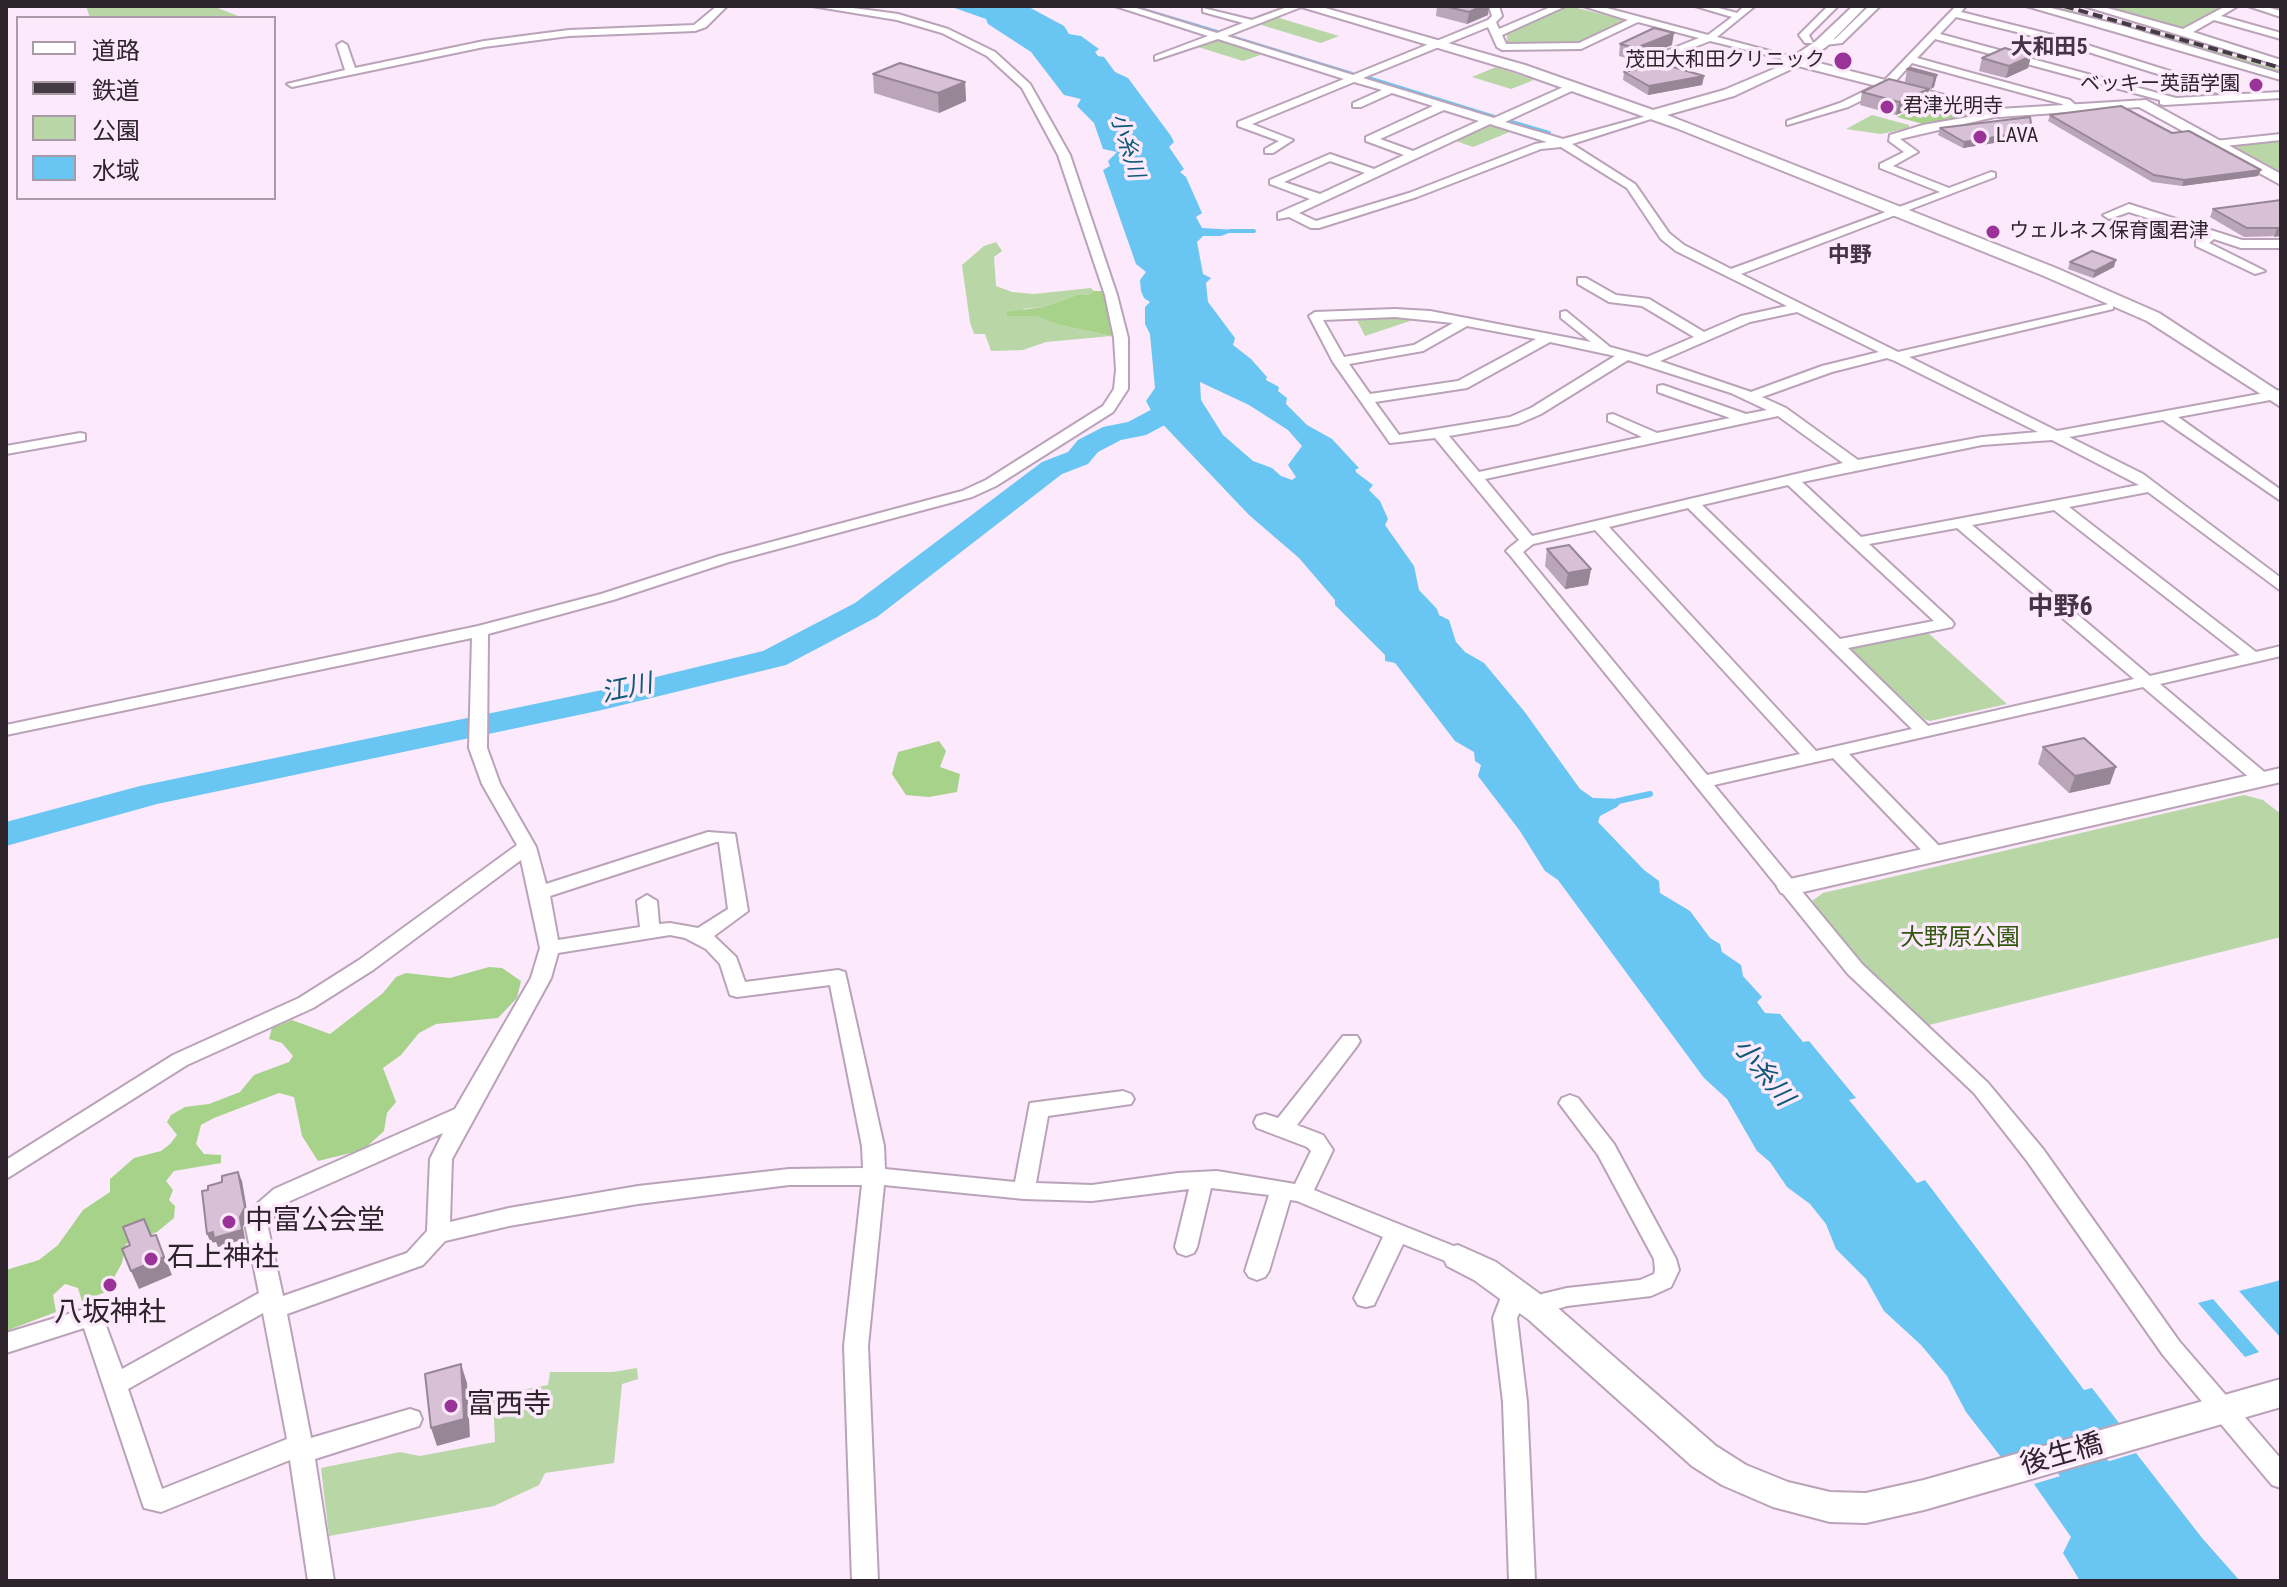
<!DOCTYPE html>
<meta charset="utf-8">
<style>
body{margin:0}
#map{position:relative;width:2287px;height:1587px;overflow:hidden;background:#fce9fb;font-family:"Roboto Condensed","Noto Sans JP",sans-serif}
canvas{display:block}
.frame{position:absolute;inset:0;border:8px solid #2d242c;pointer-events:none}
.legend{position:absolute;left:16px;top:16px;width:260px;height:184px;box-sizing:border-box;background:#fce9fb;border:2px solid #a99aa8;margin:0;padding:10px 14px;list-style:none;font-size:24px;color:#2d242c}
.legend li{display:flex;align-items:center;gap:16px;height:40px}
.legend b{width:40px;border:2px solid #a99aa8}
</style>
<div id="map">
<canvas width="2287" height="1587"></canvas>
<div class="frame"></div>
<ul class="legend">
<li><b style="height:10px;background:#fff"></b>道路</li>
<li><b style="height:10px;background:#453b44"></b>鉄道</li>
<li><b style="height:22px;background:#b8d6a6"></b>公園</li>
<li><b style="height:22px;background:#69c5f1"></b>水域</li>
</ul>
</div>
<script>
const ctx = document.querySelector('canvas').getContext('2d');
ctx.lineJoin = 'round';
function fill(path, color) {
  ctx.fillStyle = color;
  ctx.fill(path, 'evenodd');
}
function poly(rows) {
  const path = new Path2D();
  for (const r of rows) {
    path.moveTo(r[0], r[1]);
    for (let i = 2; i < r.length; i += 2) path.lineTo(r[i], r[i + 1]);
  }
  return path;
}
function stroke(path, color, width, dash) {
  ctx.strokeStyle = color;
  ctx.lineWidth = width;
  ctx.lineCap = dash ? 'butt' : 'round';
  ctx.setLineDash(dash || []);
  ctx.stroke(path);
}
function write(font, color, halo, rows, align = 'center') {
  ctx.font = font + ' "Roboto Condensed","Noto Sans JP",sans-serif';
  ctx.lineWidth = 7;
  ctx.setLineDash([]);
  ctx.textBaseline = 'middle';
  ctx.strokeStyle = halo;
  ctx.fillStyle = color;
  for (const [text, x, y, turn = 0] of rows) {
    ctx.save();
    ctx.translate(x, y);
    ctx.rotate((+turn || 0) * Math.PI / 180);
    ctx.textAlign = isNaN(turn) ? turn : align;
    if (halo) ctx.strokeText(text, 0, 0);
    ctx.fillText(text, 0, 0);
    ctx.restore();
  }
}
fill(poly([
 [86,6,213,6,243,18,90,18],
 [1569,6,1629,21,1578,44,1507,44,1507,32],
 [2038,6,2055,6,2166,36,2281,70,2281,76],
 [2096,6,2228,6,2183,28],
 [1276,17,1339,36,1321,43,1258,24],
 [1215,39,1263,54,1243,61,1195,46],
 [1496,67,1534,80,1511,89,1472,77],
 [1872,115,1909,125,1909,128,1881,134,1846,129],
 [1491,124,1512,131,1473,147,1453,140],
 [2281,139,2281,172,2235,147,2237,144],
 [996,242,1002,251,994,257,996,286,1012,292,1034,294,1091,288,1094,291,1089,295,1077,295,1043,307,1022,309,1059,325,1112,336,1046,342,1023,350,991,351,985,334,974,334,970,322,962,265,984,246],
 [1395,315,1419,318,1365,336,1356,318],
 [1925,630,2007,704,1930,721,1924,719,1849,648,1851,645],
 [2244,795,2263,800,2281,814,2281,937,1925,1026,1862,967,1812,901,1823,893],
 [637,1368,638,1379,622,1384,614,1463,545,1473,539,1485,494,1506,329,1536,321,1468,400,1452,420,1456,495,1442,493,1395,548,1385,550,1372,613,1372]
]), '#b8d6a6');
fill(poly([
 [1907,93,1975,110,1977,116,1927,125,1897,117,1928,101],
 [1094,291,1102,291,1115,332,1112,336,1059,325,1037,316,1007,316,1007,312,1043,307,1077,295,1089,295],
 [939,741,946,751,940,767,960,774,957,792,929,797,906,795,892,774,898,752],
 [489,967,502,968,521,981,517,998,498,1018,436,1024,419,1033,401,1055,383,1068,396,1102,387,1113,384,1131,363,1150,318,1161,302,1136,294,1097,279,1093,214,1118,201,1125,196,1144,204,1154,221,1155,221,1163,174,1171,166,1181,173,1190,169,1200,175,1206,174,1218,157,1232,126,1244,122,1263,106,1292,82,1301,78,1288,65,1284,53,1295,56,1312,6,1331,6,1270,39,1260,58,1245,83,1210,110,1192,110,1179,134,1158,161,1151,170,1144,177,1135,167,1122,171,1115,185,1107,209,1104,240,1092,254,1075,289,1062,293,1056,282,1043,269,1039,272,1028,292,1020,330,1034,383,993,396,977,406,973,450,978]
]), '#a6d28a');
fill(poly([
 [949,6,1027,6,1064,26,1069,34,1081,36,1099,49,1095,52,1098,56,1104,57,1115,72,1128,78,1171,136,1174,142,1169,147,1184,169,1180,172,1186,177,1202,213,1196,217,1202,228,1237,230,1221,236,1203,236,1197,242,1203,274,1211,278,1206,283,1208,302,1235,338,1233,345,1251,359,1267,377,1266,380,1279,387,1278,391,1287,398,1286,404,1307,425,1332,439,1359,468,1355,470,1357,473,1373,485,1369,490,1380,501,1388,519,1385,525,1414,566,1419,590,1437,609,1439,615,1449,620,1456,642,1465,652,1484,663,1524,711,1580,789,1593,798,1624,799,1617,807,1600,816,1598,822,1644,870,1659,881,1660,893,1690,911,1710,938,1720,944,1722,952,1741,965,1743,976,1762,997,1757,1002,1765,1013,1780,1014,1803,1042,1809,1041,1856,1098,1849,1100,1917,1183,1925,1180,2084,1390,2092,1388,2119,1423,2001,1457,1966,1412,1947,1376,1921,1345,1884,1311,1866,1279,1836,1249,1826,1224,1810,1204,1787,1187,1770,1162,1757,1151,1727,1099,1704,1078,1558,880,1545,871,1520,831,1478,776,1481,765,1475,761,1474,752,1455,741,1395,663,1385,661,1385,655,1335,605,1335,600,1299,558,1249,515,1153,414,1146,401,1155,388,1150,334,1145,324,1145,307,1150,302,1144,298,1141,291,1140,280,1146,272,1136,264,1103,170,1110,166,1108,161,1117,152,1103,149,1094,123,1077,106,1081,99,1064,95,1031,52,988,24,986,19],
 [1200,382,1249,405,1288,430,1302,446,1288,465,1296,477,1292,480,1281,476,1272,468,1253,461,1223,435,1201,400],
 [2281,1280,2281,1338,2239,1291],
 [2213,1299,2259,1352,2245,1357,2198,1303],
 [2136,1453,2202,1538,2240,1581,2080,1581,2063,1553,2071,1537,2034,1484]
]), '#69c5f1');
stroke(poly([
 [1130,6,1217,32],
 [1228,36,1352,74],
 [1365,77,1494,117],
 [1508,121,1549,133],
 [1230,231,1254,231]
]), '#69c5f1', 4);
stroke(poly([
 [1618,801,1650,794]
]), '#69c5f1', 6);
fill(poly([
 [1179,390,1189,392,1193,398,1178,418,1146,435,1121,440,1098,452,1088,464,1062,474,877,617,786,665,602,710,157,804,6,846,6,822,140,786,602,690,763,651,855,603,1042,462,1068,452,1078,440,1103,427,1128,422,1158,406,1169,392,1179,390],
 [2030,1380,2047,1386,2193,1564,2200,1581,2142,1581,2013,1416,2005,1401,2013,1386,2030,1380]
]), '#69c5f1');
const minor = poly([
 [717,6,727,6,706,27,695,31,569,36,484,47,292,87,287,84,345,70,337,45,342,42,347,45,355,68,484,41,569,30,694,25,717,6],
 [812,6,838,6,898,14,948,29,995,52,1030,84,1070,155,1117,295,1128,338,1128,389,1113,412,996,486,972,497,729,562,613,600,488,634,487,748,500,784,536,847,546,884,708,832,735,834,748,911,714,936,736,957,745,982,838,970,845,972,884,1146,885,1169,1015,1182,1030,1103,1123,1091,1131,1094,1134,1099,1131,1104,1048,1116,1036,1183,1092,1185,1178,1173,1217,1171,1295,1184,1311,1151,1307,1147,1257,1128,1254,1122,1257,1116,1265,1114,1278,1118,1343,1036,1357,1036,1360,1041,1357,1046,1297,1125,1323,1135,1333,1150,1314,1190,1466,1251,1469,1257,1466,1263,1458,1266,1403,1244,1374,1305,1366,1307,1358,1305,1354,1298,1383,1237,1297,1201,1290,1200,1269,1271,1265,1277,1257,1280,1249,1277,1245,1271,1269,1195,1211,1188,1197,1247,1194,1253,1186,1256,1178,1253,1175,1247,1189,1189,1092,1201,1024,1199,884,1185,868,1346,878,1581,852,1581,844,1346,862,1185,789,1185,638,1204,509,1226,445,1241,423,1265,287,1314,311,1438,410,1409,419,1412,422,1419,419,1426,315,1459,334,1581,308,1581,290,1460,161,1512,144,1508,84,1328,6,1353,6,1333,88,1308,102,1315,122,1369,259,1293,246,1228,258,1203,274,1189,455,1109,531,978,540,948,521,860,373,970,313,1008,187,1065,6,1179,6,1160,173,1055,299,998,359,960,517,845,482,784,469,748,472,638,6,735,6,725,478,626,601,594,719,556,962,491,986,480,1103,406,1114,389,1116,370,1114,338,1105,295,1058,155,1022,88,987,56,942,33,897,20,812,6],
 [716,842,719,842,728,909,698,928,670,923,659,924,657,901,647,895,637,901,640,927,558,940,550,896,716,842],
 [670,935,685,938,706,949,720,964,730,995,737,997,830,985,862,1146,863,1168,789,1169,638,1186,509,1208,450,1222,452,1159,551,978,558,953,670,935],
 [443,1133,430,1159,427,1231,407,1253,283,1296,268,1228,275,1214,290,1201,443,1133],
 [263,1313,287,1439,162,1489,128,1389,263,1313],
 [1115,6,1130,6,1217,33,1243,23,1203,12,1203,8,1252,20,1290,6,1304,6,1227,36,1353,75,1488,20,1492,16,1489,6,1499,6,1502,16,1496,22,1499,29,1553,6,1566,6,1502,35,1506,44,1579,43,1628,20,1583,6,1599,6,1708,35,1732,17,1695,6,1711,6,1737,13,1744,6,1755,6,1717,37,1792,57,1792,61,1710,41,1635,70,1630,67,1631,65,1699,38,1638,22,1581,49,1502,50,1497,47,1488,27,1363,78,1494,118,1568,85,1576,85,1576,89,1505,122,1563,139,1654,114,1654,118,1572,144,1635,184,1669,233,1684,245,1731,269,1940,192,1880,168,1880,164,1904,152,1889,141,1890,135,1923,125,2003,111,2003,115,1900,139,1918,152,1893,166,1949,188,1991,172,1995,173,1995,177,1741,274,1898,352,2113,303,2113,309,1909,357,2057,431,2281,390,2281,398,2178,417,2281,490,2281,501,2163,420,2069,437,2143,474,2281,578,2281,591,2148,492,2069,507,2256,652,2281,646,2281,656,2160,684,2269,776,2272,780,2269,784,2257,784,2143,687,1849,754,1944,851,1946,855,1937,861,1930,859,1833,758,1714,785,1862,964,1988,1083,2043,1149,2179,1341,2281,1459,2281,1488,2272,1485,2163,1355,2027,1161,1974,1093,1848,974,1509,554,1506,551,1509,548,1519,540,1435,438,1390,443,1333,362,1309,316,1315,312,1395,309,1430,311,1591,342,1561,318,1561,312,1566,311,1610,347,1647,357,1694,337,1642,306,1609,302,1578,284,1578,278,1586,278,1616,295,1649,299,1704,332,1741,316,1787,306,1676,251,1661,239,1627,188,1561,147,1541,149,1417,197,1319,228,1311,228,1289,217,1278,219,1278,213,1310,199,1270,184,1270,180,1330,154,1374,169,1404,155,1366,141,1366,137,1433,106,1392,93,1361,107,1353,107,1353,103,1382,90,1354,82,1252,124,1293,140,1273,153,1265,153,1265,149,1279,141,1238,126,1238,122,1344,79,1218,39,1155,60,1155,56,1208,36,1115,6],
 [1444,110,1479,121,1413,151,1380,139,1444,110],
 [1490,124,1547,142,1535,144,1409,193,1316,221,1299,213,1490,124],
 [1330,161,1365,173,1320,194,1284,182,1330,161],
 [1797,312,1879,352,1822,366,1751,392,1660,361,1750,322,1797,312],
 [1395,317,1453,323,1414,345,1344,357,1323,320,1395,317],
 [1467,326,1536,339,1458,381,1370,394,1349,364,1423,351,1467,326],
 [1550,342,1615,356,1531,408,1510,417,1399,435,1375,402,1467,388,1550,342],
 [1887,358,1895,361,2038,432,1982,437,1858,460,1786,408,1762,397,1832,372,1887,358],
 [1628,360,1731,393,1767,410,1746,414,1663,385,1658,386,1658,392,1730,418,1657,433,1613,414,1608,415,1608,421,1642,437,1479,472,1449,436,1518,424,1541,414,1628,360],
 [1778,416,1843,463,1532,536,1485,479,1778,416],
 [2052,440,2139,485,1861,537,1802,482,1982,445,2052,440],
 [1788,485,1852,545,1934,621,1840,639,1702,505,1788,485],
 [1688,508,1830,648,1912,729,1816,751,1609,527,1688,508],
 [2054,510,2240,655,2150,676,1972,525,2054,510],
 [1957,528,2134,679,1928,726,1848,648,1952,627,1954,624,1952,621,1869,544,1957,528],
 [1595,530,1800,754,1707,775,1523,552,1533,544,1595,530],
 [1828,6,1838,6,1809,35,1813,43,1805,43,1799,35,1828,6],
 [1869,6,1880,6,1842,43,1817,46,1817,42,1835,39,1869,6],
 [1956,6,1966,6,1961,12,2065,38,2242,94,2281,92,2281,98,2164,105,2160,104,2160,100,1935,39,1917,58,2070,100,2078,107,2069,109,2062,104,1912,63,1891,86,1848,107,1787,125,1787,121,1840,103,1883,82,1956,6],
 [1956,17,2057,42,2224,95,2176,98,1940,34,1956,17],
 [2026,6,2043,6,2123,26,2281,74,2281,80,2026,6],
 [2084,6,2100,6,2183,29,2226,6,2238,6,2221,16,2281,33,2281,39,2214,20,2193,32,2281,60,2281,66,2084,6],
 [2248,6,2263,6,2281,11,2281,17,2248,6],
 [2281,134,2281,140,2215,147,2209,144,2215,141,2281,134],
 [2129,204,2242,240,2281,240,2281,248,2241,248,2214,239,2209,243,2265,271,2255,274,2196,246,2196,240,2203,236,2129,212,2109,219,2103,215,2129,204],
 [80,433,85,434,85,440,6,454,6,446,80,433],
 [1570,1095,1578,1098,1614,1144,1676,1259,1679,1270,1671,1287,1651,1296,1567,1306,1557,1309,1548,1318,1540,1320,1532,1318,1528,1311,1542,1294,1567,1288,1640,1280,1654,1274,1655,1270,1654,1259,1598,1155,1559,1103,1562,1098,1570,1095],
 [1517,1284,1525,1286,1529,1293,1517,1318,1527,1402,1535,1581,1509,1581,1503,1402,1493,1318,1501,1297,1509,1286,1517,1284]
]);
const tertiary = poly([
 [1298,6,1318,6,1525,65,1653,110,1724,90,1776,68,1785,62,1781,59,1783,56,1794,56,1816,41,1853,6,1866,6,1826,47,1807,60,1999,109,2146,100,2281,174,2281,185,2139,107,1999,117,1798,66,1734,96,1667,115,2056,268,2159,313,2281,393,2281,407,2147,321,2044,276,1676,128,1515,71,1298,6],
 [2281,768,2281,782,1790,895,1781,893,1777,887,1781,881,1790,879,2281,768],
 [1458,1245,1496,1262,1551,1302,1716,1446,1746,1465,1788,1482,1830,1492,1866,1493,1924,1480,2281,1379,2281,1407,1924,1510,1866,1523,1830,1522,1773,1507,1722,1485,1692,1466,1529,1320,1474,1280,1447,1266,1443,1257,1447,1248,1458,1245]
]);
stroke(minor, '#baa3b9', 4);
stroke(tertiary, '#baa3b9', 4);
fill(minor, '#fff');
fill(tertiary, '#fff');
stroke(poly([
 [2064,6,2281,68]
]), '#453b44', 4, [10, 5]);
fill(poly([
 [1437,6,1489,6,1488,15,1467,24,1436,16],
 [1620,44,1672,45,1634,60,1619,56],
 [2031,56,2028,68,2006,78,1979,71,1982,58],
 [1907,69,1937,75,1934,87,1931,89,1905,82],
 [1624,72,1704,76,1702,85,1648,95,1623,80],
 [873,74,965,82,966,101,939,113,874,93],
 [1929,89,1926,102,1896,115,1860,105,1862,92],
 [2050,115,2258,176,2182,186,2152,182,2048,121],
 [1940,128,2031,137,1963,148,1938,135],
 [2281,200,2281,236,2244,237,2210,217,2213,209],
 [2070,262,2114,267,2093,278,2068,269],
 [1547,549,1591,569,1588,585,1565,589,1545,566],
 [2043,747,2110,784,2069,793,2038,764]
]), '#baa5b9');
fill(poly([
 [1482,6,1489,6,1488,15,1467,24,1469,12],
 [1674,33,1672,45,1634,60,1636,48],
 [2031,56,2028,68,2006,78,2009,66],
 [1937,75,1934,87,1931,89,1934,76],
 [1704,76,1702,85,1648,95,1649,86],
 [965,82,966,101,939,113,938,93],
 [1929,89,1926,102,1896,115,1899,102],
 [2032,131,2031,137,1963,148,1964,142],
 [2261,170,2258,176,2182,186,2184,180],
 [2277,228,2281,228,2281,236,2274,237],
 [2116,260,2114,267,2093,278,2095,271],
 [1591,569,1588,585,1565,589,1568,573],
 [2116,767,2110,784,2069,793,2075,776],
 [238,1172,242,1181,248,1216,243,1227,245,1239,218,1247,216,1242,211,1243,207,1234,240,1217],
 [156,1235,172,1275,139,1289,131,1271],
 [461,1364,467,1383,470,1437,437,1446,431,1428]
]), '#978696');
const building = poly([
 [1444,6,1482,6,1469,12,1444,6],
 [1654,28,1674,33,1636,48,1620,44,1654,28],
 [2005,48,2031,56,2009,66,1982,58,2005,48],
 [900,63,965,82,938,93,873,74,900,63],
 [1663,64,1704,76,1649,86,1624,72,1663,64],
 [1911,68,1937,75,1934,76,1907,69,1911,68],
 [1889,79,1929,89,1899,102,1862,92,1889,79],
 [2121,106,2172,133,2189,131,2261,170,2184,180,2154,175,2050,115,2121,106],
 [2030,117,2032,131,1964,142,1940,128,2030,117],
 [2281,200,2281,228,2247,228,2213,209,2281,200],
 [2092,251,2116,260,2095,271,2070,262,2092,251],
 [1569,545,1591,569,1568,573,1547,549,1569,545],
 [2084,738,2116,767,2075,776,2043,747,2084,738],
 [238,1172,245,1207,240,1217,242,1230,214,1238,213,1232,207,1234,202,1191,208,1190,208,1186,222,1182,222,1176,238,1172],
 [144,1219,151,1236,156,1235,164,1257,131,1271,122,1249,130,1245,123,1227,144,1219],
 [461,1364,464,1419,431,1428,425,1374,461,1364]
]);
fill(building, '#d8c0d7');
stroke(building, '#978696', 2);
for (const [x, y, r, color] of [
 [1843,61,10,"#9a3397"],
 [2256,85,8,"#9a3397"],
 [1887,107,8,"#9a3397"],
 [1980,137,8,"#9a3397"],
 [1993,232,8,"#9a3397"],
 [229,1222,8,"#9a3397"],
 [151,1259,8,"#9a3397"],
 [110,1285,8,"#9a3397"],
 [451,1406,8,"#9a3397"]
]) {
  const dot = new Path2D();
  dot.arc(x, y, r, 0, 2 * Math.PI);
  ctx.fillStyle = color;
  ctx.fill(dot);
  stroke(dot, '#fce9fb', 3);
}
write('20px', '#2d242c', '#fce9fb', [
 ["茂田大和田クリニック",1825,61,"right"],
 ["ベッキー英語学園",2240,85,"right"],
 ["君津光明寺",1903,107],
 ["LAVA",1996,137],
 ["ウェルネス保育園君津",2009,232]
], 'left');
write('bold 22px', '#463446', '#fce9fb', [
 ["大和田5",2049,48],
 ["中野",1850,256]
]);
write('italic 22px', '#105a77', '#fce9fb', [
 ["小糸川",1126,146,73]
]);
write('24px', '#31580d', '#fce9fb', [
 ["大野原公園",1960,939]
]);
write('bold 26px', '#463446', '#fce9fb', [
 ["中野6",2060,608]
]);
write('italic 26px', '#105a77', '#fce9fb', [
 ["江川",627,690,-12],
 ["小糸川",1762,1073,51]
]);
write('28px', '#2d242c', '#fce9fb', [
 ["中富公会堂",245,1222],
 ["石上神社",167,1259],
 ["八坂神社",110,1314,"center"],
 ["富西寺",467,1406]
], 'left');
write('28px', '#2d242c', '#fce9fb', [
 ["後生橋",2062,1456,-16]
]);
</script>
